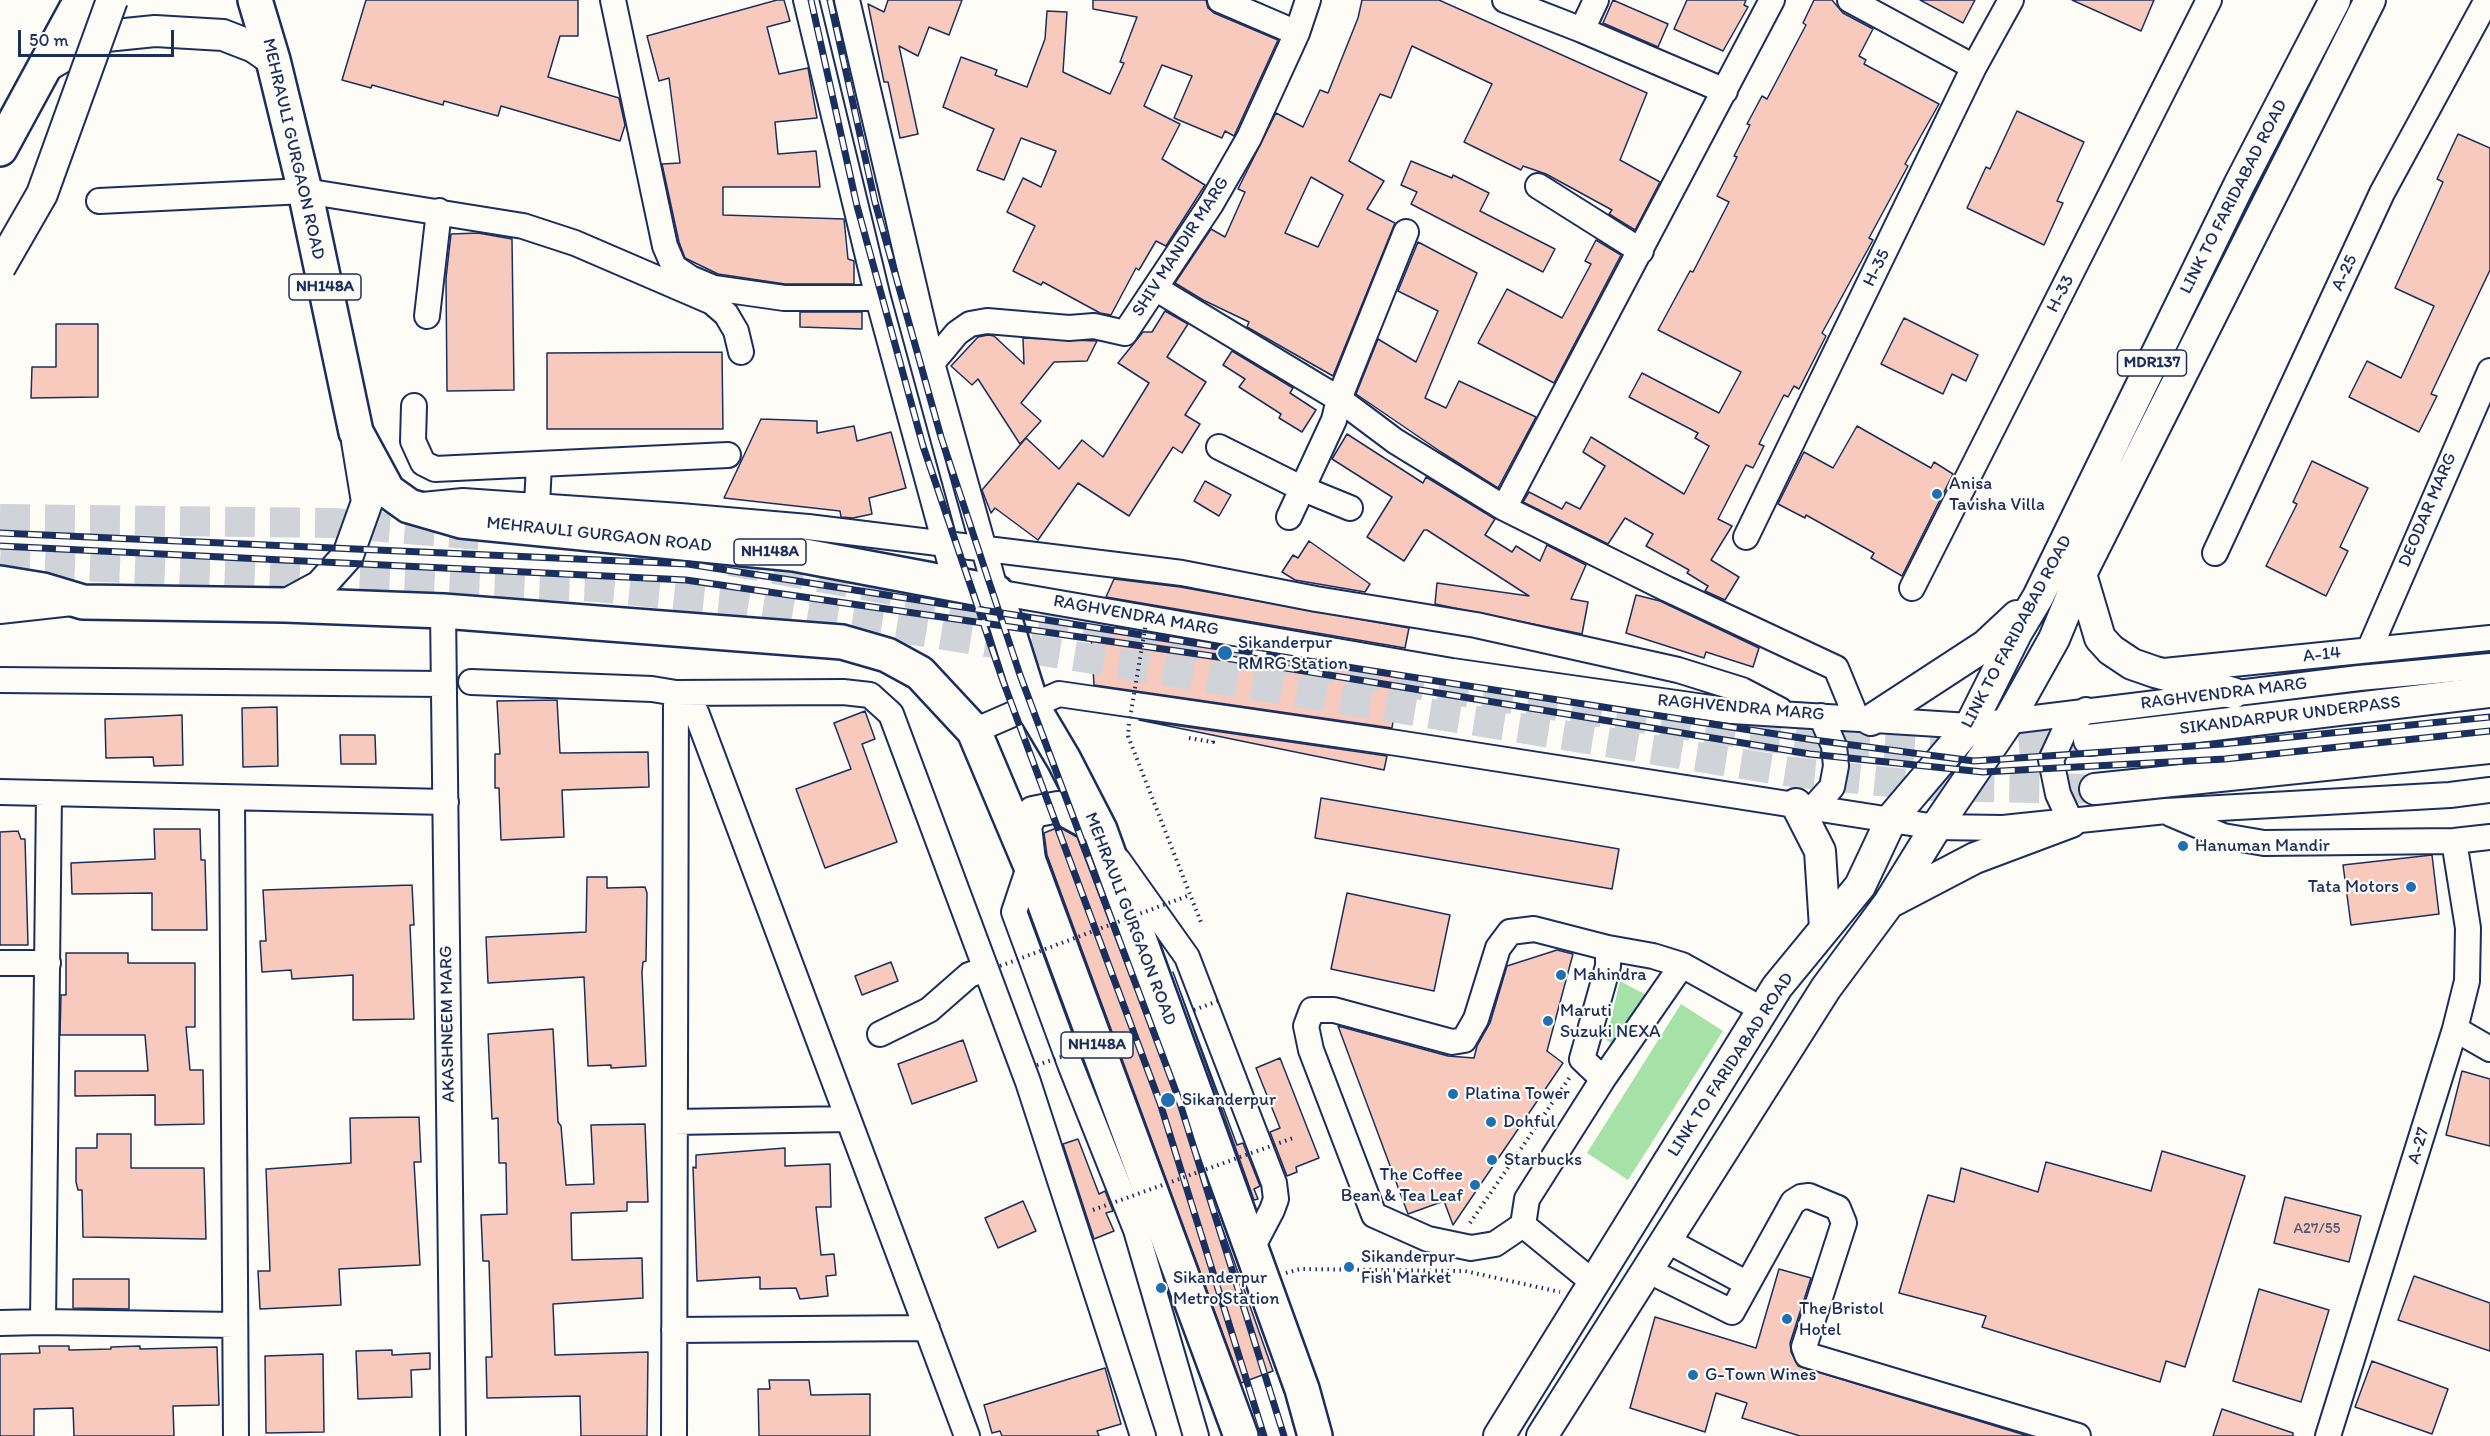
<!DOCTYPE html>
<style>
body{margin:0}
#map{position:relative;width:2490px;height:1436px;overflow:hidden;background:#fdfcf7;font-family:Itim,sans-serif}
canvas{display:block}
.scale{position:absolute;left:18px;top:30px;width:156px;height:27px;box-sizing:border-box;border:3px solid #1b2f5e;border-top:0;padding-left:8px;font-size:18px;line-height:21px;white-space:nowrap;color:#1b2f5e;-webkit-text-stroke:4px #fdfcf7;paint-order:stroke}
</style>
<div id="map">
<canvas width="2490" height="1436"></canvas>
<div class="scale">50 m</div>
</div>
<script>
const ctx = document.querySelector('canvas').getContext('2d');
ctx.lineJoin = 'round';
function fill(path, color) {
  ctx.fillStyle = color;
  ctx.fill(path, 'evenodd');
}
function poly(rows) {
  const path = new Path2D();
  for (const r of rows) {
    path.moveTo(r[0], r[1]);
    for (let i = 2; i < r.length; i += 2) path.lineTo(r[i], r[i + 1]);
  }
  return path;
}
function stroke(path, color, width, dash) {
  ctx.strokeStyle = color;
  ctx.lineWidth = width;
  ctx.lineCap = dash ? 'butt' : 'round';
  ctx.setLineDash(dash || []);
  ctx.stroke(path);
}
function write(font, color, halo, rows, align = 'center') {
  ctx.font = font + ' Itim,sans-serif';
  ctx.lineWidth = 4.5;
  ctx.setLineDash([]);
  ctx.textBaseline = 'middle';
  ctx.strokeStyle = halo;
  ctx.fillStyle = color;
  for (const [text, x, y, turn = 0] of rows) {
    ctx.save();
    ctx.translate(x, y);
    ctx.rotate((+turn || 0) * Math.PI / 180);
    ctx.textAlign = isNaN(turn) ? turn : align;
    if (halo) ctx.strokeText(text, 0, 0);
    ctx.fillText(text, 0, 0);
    ctx.restore();
  }
}
fill(poly([
 [1620,981,1650,997,1615,1045,1606,1040],
 [1681,1004,1723,1031,1628,1180,1587,1153]
]), '#a6e2a8');
const building = poly([
 [366,0,578,0,578,36,560,36,548,77,619,98,625,125,620,141,501,106,498,116,444,101,443,105,372,85,371,88,342,80,366,0],
 [777,0,784,0,790,21,767,27,779,74,808,68,817,118,775,122,778,154,816,151,820,187,723,187,723,215,844,219,848,259,854,261,854,284,785,284,718,274,685,258,679,242,662,164,680,163,669,78,659,81,647,36,777,0],
 [888,0,962,0,949,35,929,27,918,56,899,46,918,134,900,138,888,82,884,82,868,4,884,12,888,0],
 [1093,0,1206,0,1208,8,1214,13,1278,40,1234,136,1225,131,1222,138,1174,118,1192,76,1162,65,1144,106,1180,124,1162,159,1205,185,1166,246,1156,241,1139,270,1136,268,1111,315,1100,313,1043,282,1041,285,1013,271,1035,226,1007,212,1023,178,1041,187,1056,151,1021,138,1004,180,977,170,994,129,943,107,961,57,997,70,995,75,1027,87,1045,39,1047,11,1067,12,1063,72,1110,94,1124,63,1120,62,1137,17,1093,9,1093,0],
 [1362,0,1439,0,1647,93,1620,160,1660,182,1635,230,1609,214,1612,210,1546,174,1523,166,1521,170,1464,142,1492,84,1412,46,1391,98,1380,94,1349,161,1384,181,1367,209,1395,223,1333,376,1247,327,1249,322,1203,300,1175,283,1211,229,1225,237,1245,192,1238,189,1276,113,1303,127,1320,90,1328,93,1358,18,1362,0],
 [1311,177,1343,195,1318,247,1285,233,1311,177],
 [1613,0,1668,24,1658,47,1603,23,1613,0],
 [1687,0,1746,0,1744,5,1748,7,1723,51,1674,29,1687,0],
 [1814,0,1832,0,1843,13,1873,29,1859,56,1866,60,1864,64,1939,104,1905,164,1908,166,1869,238,1873,240,1822,333,1826,336,1799,389,1794,386,1788,397,1784,395,1759,444,1764,446,1753,468,1746,465,1718,519,1732,526,1711,560,1739,577,1725,600,1705,591,1708,586,1687,573,1689,570,1646,546,1653,534,1625,518,1608,544,1523,502,1529,492,1562,509,1566,502,1580,509,1605,466,1583,452,1591,437,1684,494,1709,446,1695,438,1698,433,1629,397,1642,373,1719,413,1741,372,1658,330,1690,271,1693,272,1729,202,1717,196,1737,157,1734,156,1750,125,1747,124,1762,96,1767,99,1806,25,1803,23,1814,0],
 [1920,0,1975,0,1963,23,1920,0],
 [2072,0,2154,0,2141,31,2072,0],
 [2017,111,2084,142,2057,201,2063,203,2044,245,1967,208,1986,167,1990,169,2017,111],
 [2458,134,2490,148,2490,270,2431,394,2437,396,2419,432,2349,397,2367,361,2401,378,2434,306,2395,288,2443,182,2437,179,2458,134],
 [1411,161,1452,178,1453,175,1489,193,1480,211,1555,249,1543,272,1411,204,1417,192,1401,185,1411,161],
 [478,233,512,239,514,390,447,391,446,278,451,234,478,233],
 [1596,240,1621,255,1554,383,1478,343,1507,289,1562,318,1591,264,1585,261,1596,240],
 [1418,242,1477,273,1425,398,1446,408,1459,381,1536,417,1498,488,1441,452,1356,394,1378,339,1416,362,1438,311,1398,291,1418,242],
 [1165,311,1188,324,1167,357,1206,382,1185,415,1200,424,1182,453,1173,447,1129,516,1078,483,1038,540,995,508,991,513,982,490,1026,438,1059,469,1082,440,1103,457,1149,383,1118,363,1143,332,1152,332,1165,311],
 [800,312,862,312,862,329,800,327,800,312],
 [1904,318,1978,355,1966,381,1952,374,1943,394,1881,364,1904,318],
 [56,324,98,324,98,397,31,398,32,367,56,367,56,324],
 [988,335,994,336,1024,364,1023,338,1097,341,1087,361,1054,362,1021,403,1041,421,1020,444,978,379,972,385,951,366,978,337,988,335],
 [1232,351,1293,388,1290,393,1316,410,1302,432,1279,418,1281,414,1239,387,1245,379,1223,365,1232,351],
 [722,352,723,429,547,429,547,353,722,352],
 [761,419,817,421,817,433,854,426,857,441,891,432,906,488,869,498,872,514,853,518,841,517,840,511,724,498,761,419],
 [1857,426,1931,468,1934,462,1953,474,1902,576,1871,558,1874,553,1806,515,1805,518,1778,504,1804,452,1833,468,1857,426],
 [1347,434,1423,483,1426,477,1495,519,1485,535,1512,552,1516,546,1540,561,1547,545,1586,565,1571,599,1588,602,1582,634,1435,604,1437,583,1529,596,1427,530,1424,530,1404,561,1367,537,1392,497,1332,459,1347,434],
 [2312,461,2368,488,2340,547,2348,551,2326,596,2266,566,2297,504,2293,502,2312,461],
 [1205,481,1231,495,1219,516,1194,501,1205,481],
 [1309,541,1370,584,1365,592,1295,580,1282,572,1293,555,1298,558,1309,541],
 [1114,579,1180,587,1409,628,1405,648,1106,597,1114,579],
 [1636,595,1660,601,1759,648,1753,667,1706,652,1704,658,1626,633,1636,595],
 [1096,624,1400,677,1392,728,1094,685,1091,636,1096,624],
 [557,700,560,753,648,752,649,787,562,790,564,837,501,840,499,788,495,788,495,754,500,754,497,701,557,700],
 [277,707,278,766,243,767,242,708,277,707],
 [865,711,875,739,862,744,897,842,825,868,796,789,851,769,834,723,865,711],
 [182,715,183,765,154,766,153,757,106,758,105,719,182,715],
 [1139,720,1387,756,1384,770,1256,744,1139,720],
 [340,735,375,735,376,764,341,764,340,735],
 [1321,798,1619,849,1612,889,1315,838,1321,798],
 [1059,827,1077,837,1135,989,1137,988,1273,1371,1241,1383,1047,855,1044,833,1059,827],
 [154,829,200,829,201,860,205,860,207,930,152,930,152,893,72,894,71,863,155,859,154,829],
 [18,831,21,839,25,839,28,945,0,945,0,832,18,831],
 [2432,855,2439,914,2351,925,2343,865,2432,855],
 [587,877,607,877,607,888,645,887,647,893,646,961,643,962,642,972,646,1066,611,1068,611,1065,588,1066,584,977,488,983,486,937,586,932,587,877],
 [412,885,414,925,410,925,414,1019,353,1020,353,975,292,979,291,970,262,972,260,941,266,941,263,890,412,885],
 [1347,893,1450,915,1434,991,1331,969,1347,893],
 [1557,950,1573,954,1547,1051,1563,1063,1453,1225,1444,1201,1408,1214,1338,1026,1448,1056,1474,1058,1477,1046,1490,1023,1507,966,1557,950],
 [66,953,128,953,128,963,195,963,195,1027,186,1027,190,1070,203,1070,204,1124,155,1125,155,1095,75,1096,75,1071,148,1071,145,1035,60,1035,61,995,66,995,66,953],
 [891,962,898,981,862,995,855,976,891,962],
 [1173,972,1237,1145,1243,1143,1260,1186,1254,1189,1258,1199,1254,1200,1173,972],
 [553,1029,558,1122,561,1126,566,1185,594,1184,591,1125,645,1124,648,1202,627,1202,627,1211,571,1213,572,1260,642,1258,643,1298,553,1304,555,1355,648,1352,647,1436,581,1436,580,1396,487,1398,486,1357,492,1357,489,1261,483,1261,481,1215,507,1214,506,1163,499,1163,498,1118,492,1119,488,1034,553,1029],
 [963,1040,977,1081,912,1104,898,1064,963,1040],
 [1280,1058,1319,1158,1296,1167,1297,1172,1287,1176,1270,1132,1280,1128,1256,1068,1280,1058],
 [2462,1071,2490,1079,2490,1146,2446,1135,2462,1071],
 [419,1117,421,1162,414,1162,420,1265,339,1269,341,1305,260,1309,258,1271,270,1271,266,1169,351,1163,350,1118,419,1117],
 [97,1134,131,1134,131,1168,204,1168,206,1239,83,1237,82,1190,78,1190,76,1182,76,1148,97,1148,97,1134],
 [1078,1139,1099,1194,1105,1191,1113,1211,1106,1213,1114,1231,1094,1239,1063,1144,1078,1139],
 [785,1148,785,1166,830,1164,831,1207,816,1207,821,1255,834,1254,836,1275,826,1276,828,1296,800,1299,796,1288,760,1289,760,1277,697,1281,693,1167,696,1168,696,1155,785,1148],
 [2162,1151,2245,1176,2185,1367,2166,1361,2160,1382,1982,1327,1986,1316,1899,1293,1928,1195,1954,1202,1961,1168,2038,1192,2046,1162,2151,1191,2162,1151],
 [2285,1197,2361,1216,2349,1262,2274,1243,2285,1197],
 [1023,1201,1036,1231,998,1248,985,1218,1023,1201],
 [1779,1269,1811,1278,1790,1343,1791,1352,1798,1366,2028,1436,1800,1436,1742,1418,1747,1403,1716,1393,1705,1432,1630,1408,1655,1317,1756,1348,1779,1269],
 [2414,1276,2490,1303,2490,1351,2398,1320,2414,1276],
 [73,1279,129,1279,129,1309,73,1308,73,1279],
 [2259,1289,2329,1310,2301,1402,2233,1381,2259,1289],
 [39,1346,69,1346,69,1350,111,1349,111,1347,140,1346,140,1349,217,1347,219,1405,173,1406,174,1436,74,1436,73,1408,34,1409,34,1436,0,1436,0,1354,40,1353,39,1346],
 [392,1350,392,1355,430,1353,430,1369,411,1370,412,1397,358,1399,356,1351,392,1350],
 [323,1354,324,1432,266,1433,265,1356,323,1354],
 [2372,1361,2448,1389,2432,1434,2355,1407,2372,1361],
 [1105,1368,1121,1424,1097,1431,1099,1436,1002,1436,1000,1431,992,1433,984,1405,1105,1368],
 [769,1380,809,1380,811,1395,870,1394,870,1436,759,1436,758,1389,770,1389,769,1380],
 [2222,1409,2293,1433,2293,1436,2213,1436,2222,1409]
]);
fill(building, '#f8cabd');
stroke(building, '#1b2f5e', 1.5);
stroke(poly([
 [0,519,334,523,479,535],
 [730,561,1432,687,1808,743,1938,753,2085,740],
 [0,563,597,587,734,601,1792,772,1927,786,2095,789]
]), '#d0d3d8', 30, [30, 15]);
const minor = poly([
 [613,0,665,246,674,267,690,278,714,288,784,298,878,298],
 [806,0,878,298,956,584],
 [847,0,932,363,996,592,1452,671,1732,711,1970,726,2359,678,2490,666],
 [1220,0,1297,33],
 [1505,0,1582,30,1725,91],
 [1850,0,1974,67],
 [1582,30,1596,0],
 [1538,186,1641,251],
 [99,201,305,191,523,226,575,243,712,302,726,314,736,331,741,352],
 [1155,288,1339,399,1395,441,1504,508,1667,589,1836,668,1857,719],
 [427,316,439,211],
 [932,363,957,333,970,324,987,321,1069,328,1094,326,1125,333,1211,204,1249,138,1297,33,1308,0],
 [414,406,413,441,423,463,435,469,539,464,537,505],
 [1219,447,1301,488,1350,508],
 [539,464,728,455],
 [423,505,463,501,680,516,808,527,1182,573,1316,599,1476,625,1678,670,1742,690,1780,710],
 [1504,508,1772,0],
 [1289,517,1334,420,1339,399,1406,232],
 [1746,537,1974,67,2011,0],
 [2215,553,2382,193,2487,0],
 [1912,588,2209,0],
 [0,611,72,603],
 [443,611,453,1436],
 [2369,650,2490,371],
 [2164,671,2490,638],
 [0,680,443,684],
 [471,682,652,689,676,693,674,1436],
 [676,693,843,692,870,695,891,714,1028,1082,1143,1436],
 [676,693,696,712,967,1436],
 [974,731,1059,694,1397,743,1936,827,2003,828,2166,811,2450,795,2490,790],
 [0,792,446,802],
 [49,793,43,1322,235,1325],
 [232,799,236,1436],
 [1814,807,1832,787,1836,766,1834,746,1821,716],
 [2171,814,2223,836,2264,843,2454,841,2490,837],
 [2071,822,2058,794,2051,760,2064,732,2086,710],
 [1118,860,1187,957,1274,1183,1276,1199,1272,1210,1251,1250],
 [1030,864,1014,912,1070,1064,1136,1230,1196,1436],
 [1608,948,1653,956,1682,965],
 [0,963,48,963],
 [2455,1029,2490,1049],
 [880,1034,929,1010,969,975,986,969],
 [675,1122,848,1119],
 [1523,1225,1495,1244,1471,1248,1428,1239,1374,1215,1311,1050,1306,1026,1312,1010,1334,1010,1452,1042,1464,1040,1476,1019,1498,948,1510,932,1534,929,1608,948,1608,966,1582,1059,1603,1079],
 [1666,1240,1746,1283],
 [1647,1270,1732,1312,1793,1202,1801,1197,1809,1196,1838,1208,1844,1223,1804,1347,1807,1355,2078,1436],
 [1594,1283,1523,1225,1527,1199,1603,1079,1682,965,1763,1010],
 [0,1323,43,1322],
 [674,1330,927,1328],
 [2328,1436,2455,1029,2467,981,2468,928,2454,841]
]);
const major = poly([
 [47,66,96,37,155,31,223,35,254,47,273,60],
 [2081,574,2100,638,2111,650,2132,664,2155,672,2233,693],
 [285,605,320,586,348,555,367,502,357,441],
 [1871,720,1986,645,2017,616],
 [2089,740,2490,692],
 [2095,789,2490,748],
 [1796,804,1820,851,1825,928],
 [1030,861,1026,826,1033,812,1058,807,1100,830],
 [1889,903,1975,858,2071,822],
 [1499,1436,1777,987,1860,886,1892,818,1970,726,2017,632,2038,597,2239,185,2335,0],
 [1542,1436,1826,988,1889,903,1936,827,2007,723,2054,639,2081,574,2370,0]
]);
const highway = poly([
 [255,0,273,60,305,191,356,432,388,491,409,506,461,521,794,554,996,592,1032,706,1064,760,1100,830,1302,1389,1315,1436],
 [0,149,81,0],
 [0,583,43,590,83,602,285,605,443,611,842,642,887,655,920,673,974,731,1030,864,1241,1436]
]);
stroke(minor, '#1b2f5e', 28);
stroke(major, '#1b2f5e', 34);
stroke(highway, '#1b2f5e', 38);
stroke(poly([
 [1129,724,1128,736,1202,925],
 [1189,738,1213,742,1213,737],
 [1470,1223,1570,1077],
 [1286,1273,1300,1269,1465,1271,1560,1292]
]), '#1b2f5e', 4, [1.5, 4.5]);
stroke(minor, '#fdfcf7', 24);
stroke(major, '#fdfcf7', 30);
stroke(highway, '#fdfcf7', 33);
const rail = poly([
 [811,0,857,206,923,446,1003,681,1160,1103,1264,1436],
 [830,0,875,202,941,437,1020,675,1178,1097,1284,1436],
 [0,533,688,564,1814,740,1974,761,2222,744,2490,717],
 [0,546,686,580,1225,658,1810,754,1983,772,2225,759,2490,731]
]);
stroke(rail, '#1b2f5e', 7);
stroke(rail, '#fdfcf7', 4.5, [14]);
const majorBridge = poly([
 [0,267,42,194,112,0]
]);
stroke(majorBridge, '#1b2f5e', 34, []);
stroke(poly([
 [1130,718,1149,605],
 [1000,966,1190,895],
 [1194,1010,1218,1001],
 [1037,1065,1085,1049],
 [1093,1210,1296,1137]
]), '#1b2f5e', 4, [1.5, 4.5]);
stroke(majorBridge, '#fdfcf7', 30);
for (const [x, y, r, color] of [
 [1937,494,6,"#1f6fb2"],
 [1225,653,8,"#1f6fb2"],
 [2183,846,6,"#1f6fb2"],
 [2411,887,6,"#1f6fb2"],
 [1561,975,6,"#1f6fb2"],
 [1548,1021,6,"#1f6fb2"],
 [1453,1094,6,"#1f6fb2"],
 [1168,1100,8,"#1f6fb2"],
 [1491,1122,6,"#1f6fb2"],
 [1492,1160,6,"#1f6fb2"],
 [1475,1185,6,"#1f6fb2"],
 [1349,1267,6,"#1f6fb2"],
 [1161,1288,6,"#1f6fb2"],
 [1787,1319,6,"#1f6fb2"],
 [1693,1375,6,"#1f6fb2"]
]) {
  const dot = new Path2D();
  dot.arc(x, y, r, 0, 2 * Math.PI);
  ctx.fillStyle = color;
  ctx.fill(dot);
  stroke(dot, '#fdfcf7', 2);
}
write('15px', '#525676', null, [
 ["A27/55",2317,1229]
]);
for (const [x, y, w] of [
 [325,287,72],
 [2152,363,69],
 [770,552,72],
 [1097,1045,72]
]) {
  const box = new Path2D();
  box.roundRect(x - w / 2, y - 13, w, 26, 4.5);
  ctx.fillStyle = '#fdfcf7';
  ctx.fill(box);
  stroke(box, '#1b2f5e', 1.5);
}
write('bold 16px', '#1b2f5e', null, [
 ["NH148A",325,287],
 ["MDR137",2152,363],
 ["NH148A",770,552],
 ["NH148A",1097,1045]
]);
write('18px', '#1b2f5e', '#fdfcf7', [
 ["MEHRAULI GURGAON ROAD",293,149,77],
 ["LINK TO FARIDABAD ROAD",2234,197,-63],
 ["SHIV MANDIR MARG",1181,247,-57],
 ["H-35",1877,268,-64],
 ["A-25",2345,273,-65],
 ["H-33",2061,294,-63],
 ["DEODAR MARG",2428,510,-67],
 ["MEHRAULI GURGAON ROAD",599,535,6],
 ["RAGHVENDRA MARG",1136,616,10],
 ["LINK TO FARIDABAD ROAD",2017,632,-62],
 ["A-14",2322,655,-6],
 ["RAGHVENDRA MARG",2224,694,-7],
 ["RAGHVENDRA MARG",1741,708,5],
 ["SIKANDARPUR UNDERPASS",2290,716,-7],
 ["MEHRAULI GURGAON ROAD",1130,919,69],
 ["AKASHNEEM MARG",448,1024,-91],
 ["LINK TO FARIDABAD ROAD",1731,1065,-57],
 ["A-27",2419,1146,-73]
]);
write('18px', '#1b2f5e', '#fdfcf7', [
 ["Anisa",1949,484],
 ["Tavisha Villa",1949,505],
 ["Sikanderpur",1238,643],
 ["RMRG Station",1238,664],
 ["Hanuman Mandir",2195,846],
 ["Tata Motors",2399,887,"right"],
 ["Mahindra",1573,975],
 ["Maruti",1560,1011],
 ["Suzuki NEXA",1560,1032],
 ["Platina Tower",1465,1094],
 ["Sikanderpur",1182,1100],
 ["Dohful",1503,1122],
 ["Starbucks",1504,1160],
 ["The Coffee",1463,1175,"right"],
 ["Bean & Tea Leaf",1463,1196,"right"],
 ["Sikanderpur",1361,1257],
 ["Fish Market",1361,1278],
 ["Sikanderpur",1173,1278],
 ["Metro Station",1173,1299],
 ["The Bristol",1799,1309],
 ["Hotel",1799,1330],
 ["G-Town Wines",1705,1375]
], 'left');
</script>
